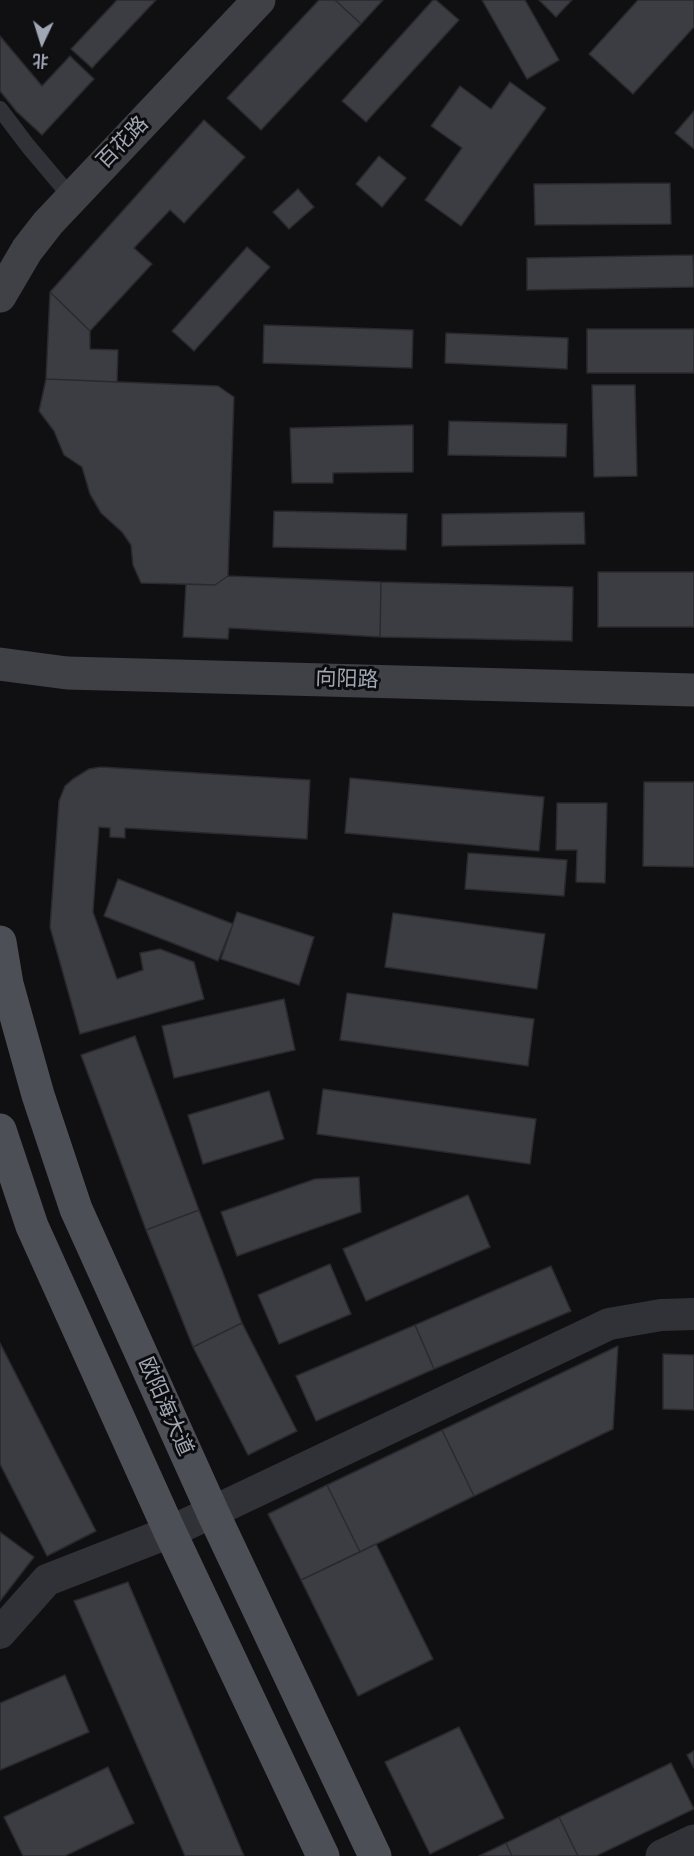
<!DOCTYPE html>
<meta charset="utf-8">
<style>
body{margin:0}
#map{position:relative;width:694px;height:1856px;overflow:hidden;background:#101012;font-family:"Space Grotesk","Noto Sans SC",sans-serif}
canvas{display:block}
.north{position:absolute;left:12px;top:12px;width:60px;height:60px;-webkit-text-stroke:4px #0b0b0d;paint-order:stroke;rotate:184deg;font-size:16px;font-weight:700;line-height:24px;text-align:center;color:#a0a7b4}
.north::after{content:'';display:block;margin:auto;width:21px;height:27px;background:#a0a7b4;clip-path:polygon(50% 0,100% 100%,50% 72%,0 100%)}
</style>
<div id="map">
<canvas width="694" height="1856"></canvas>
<div class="north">北</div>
</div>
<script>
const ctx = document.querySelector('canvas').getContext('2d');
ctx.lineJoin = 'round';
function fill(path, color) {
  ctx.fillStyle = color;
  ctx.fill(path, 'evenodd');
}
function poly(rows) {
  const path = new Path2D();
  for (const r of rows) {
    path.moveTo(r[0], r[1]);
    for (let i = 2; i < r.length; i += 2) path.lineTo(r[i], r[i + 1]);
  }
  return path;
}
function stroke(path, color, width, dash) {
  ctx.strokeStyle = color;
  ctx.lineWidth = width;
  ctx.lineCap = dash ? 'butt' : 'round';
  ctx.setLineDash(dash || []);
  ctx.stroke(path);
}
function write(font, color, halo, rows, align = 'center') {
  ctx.font = font + ' "Space Grotesk","Noto Sans SC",sans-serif';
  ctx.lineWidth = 6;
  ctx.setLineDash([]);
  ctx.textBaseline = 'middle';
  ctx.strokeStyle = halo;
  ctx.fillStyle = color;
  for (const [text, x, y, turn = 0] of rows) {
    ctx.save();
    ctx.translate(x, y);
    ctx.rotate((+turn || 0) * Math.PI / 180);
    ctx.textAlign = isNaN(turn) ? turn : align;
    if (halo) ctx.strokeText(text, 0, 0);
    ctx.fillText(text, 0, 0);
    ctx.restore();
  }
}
const building = poly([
 [117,0,156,0,92,68,71,49,117,0],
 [319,0,335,0,361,24,261,130,227,98,319,0],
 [335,0,383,0,361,24,335,0],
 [433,0,436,0,459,20,366,122,342,101,433,0],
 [482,0,525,0,559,60,527,79,482,0],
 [539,0,572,0,556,17,539,0],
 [638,0,694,0,694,27,633,94,589,54,638,0],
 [0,36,42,86,70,56,94,79,42,135,17,112,0,91,0,36],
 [510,82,546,108,461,226,425,200,462,148,431,126,460,86,491,109,510,82],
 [694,111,694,149,675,133,694,111],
 [204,120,245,157,184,223,170,210,134,248,152,264,90,331,50,292,204,120],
 [379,156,406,178,382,207,356,184,379,156],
 [670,183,671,224,535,225,534,184,670,183],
 [298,189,314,207,289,229,273,212,298,189],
 [247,247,270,267,194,351,172,331,247,247],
 [693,255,694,287,527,290,527,258,693,255],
 [50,292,90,331,90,349,118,350,117,382,46,379,50,292],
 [264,325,413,330,412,368,263,363,264,325],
 [587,329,694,329,694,373,587,373,587,329],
 [446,333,568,338,567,369,445,363,446,333],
 [46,379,218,386,234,397,228,576,215,585,141,583,133,565,131,545,122,532,101,513,90,494,82,467,64,455,54,431,39,411,46,379],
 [592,385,635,385,637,476,594,477,592,385],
 [449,421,567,424,566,457,448,455,449,421],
 [413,425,413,472,333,473,333,483,292,483,290,428,413,425],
 [274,511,407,514,406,550,273,547,274,511],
 [584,512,585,544,442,546,442,514,584,512],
 [598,572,694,572,694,627,598,627,598,572],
 [228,576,381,582,380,637,229,628,228,639,183,637,186,584,215,585,228,576],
 [381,582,573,587,572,641,380,637,381,582],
 [101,767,310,780,307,839,125,828,125,838,110,837,110,828,99,827,93,912,117,979,143,970,140,953,160,949,194,962,204,999,80,1034,50,927,59,801,65,786,73,779,89,769,101,767],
 [350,778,544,797,539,851,345,833,350,778],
 [644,782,694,782,694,867,643,866,644,782],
 [557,803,607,803,605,883,576,882,577,850,556,850,557,803],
 [468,853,567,860,564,896,465,889,468,853],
 [118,879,233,924,218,961,104,916,118,879],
 [237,912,314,937,299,985,221,959,237,912],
 [393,913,545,934,537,989,385,967,393,913],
 [347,993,534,1019,528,1066,340,1040,347,993],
 [284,999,295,1050,174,1078,162,1026,284,999],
 [135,1036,199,1210,146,1230,81,1055,135,1036],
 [323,1089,536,1119,530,1164,317,1134,323,1089],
 [269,1091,284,1139,203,1164,188,1115,269,1091],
 [359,1177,361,1212,237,1256,221,1212,315,1179,359,1177],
 [468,1195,490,1247,366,1301,343,1249,468,1195],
 [199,1210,242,1323,193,1347,146,1230,199,1210],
 [330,1264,351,1314,279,1344,258,1295,330,1264],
 [551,1266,571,1311,434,1369,415,1325,551,1266],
 [242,1323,297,1431,248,1455,193,1347,242,1323],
 [415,1325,434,1369,316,1421,296,1376,415,1325],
 [0,1343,96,1531,47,1556,0,1464,0,1343],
 [618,1346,613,1429,474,1496,442,1430,618,1346],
 [663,1354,694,1355,694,1410,663,1409,663,1354],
 [442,1430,474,1496,360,1552,327,1485,442,1430],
 [327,1485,360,1552,301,1580,268,1514,327,1485],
 [0,1532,34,1557,0,1601,0,1532],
 [376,1544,433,1659,358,1696,301,1580,376,1544],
 [128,1582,244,1856,185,1856,74,1601,128,1582],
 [65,1675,89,1732,0,1770,0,1703,65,1675],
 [459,1727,504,1818,430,1854,385,1762,459,1727],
 [694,1751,694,1768,687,1755,694,1751],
 [671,1763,694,1809,596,1856,578,1856,559,1817,671,1763],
 [108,1767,134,1823,65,1856,23,1856,4,1817,108,1767],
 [559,1817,578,1856,512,1856,506,1843,559,1817],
 [506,1843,512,1856,479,1856,506,1843]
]);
fill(building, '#3c3d42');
stroke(building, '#2a2a2e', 1.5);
stroke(poly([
 [0,109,28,146,71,197]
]), '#313237', 16);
stroke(poly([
 [0,1633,47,1580,170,1532,609,1324,661,1315,694,1314]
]), '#313237', 32);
stroke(poly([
 [662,1856,694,1841]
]), '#313237', 33);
stroke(poly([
 [0,296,27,250,48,223,259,0],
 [0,664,67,673,694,690]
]), '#3f4147', 33);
stroke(poly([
 [0,942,7,984,38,1095,76,1209,213,1513,375,1856],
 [0,1130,32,1226,170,1532,323,1856]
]), '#4d4f56', 33);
write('21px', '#a0a7b4', '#0b0b0d', [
 ["百花路",123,143,-46],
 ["向阳路",347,680,2],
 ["欧阳海大道",165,1407,66]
]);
</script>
